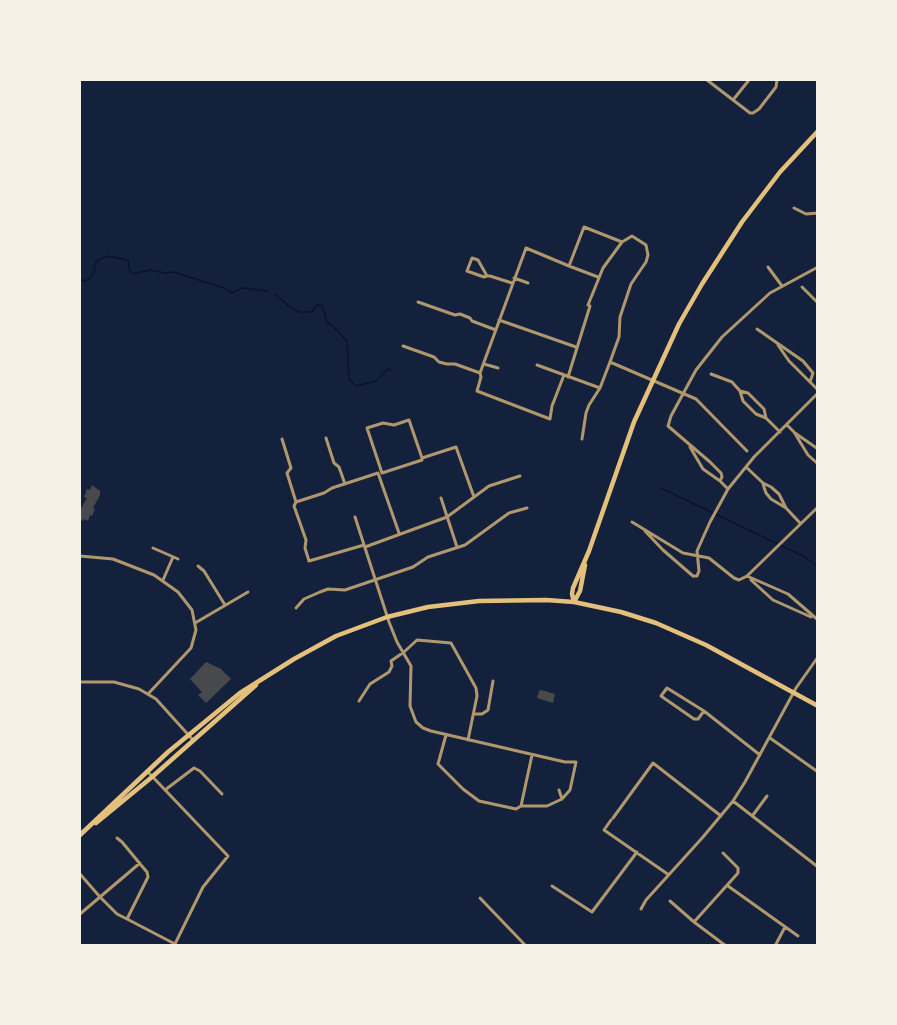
<!DOCTYPE html>
<style>
body{margin:0}
#map{position:relative;width:897px;height:1025px;overflow:hidden;background:#14213d;font-family:Mulish,sans-serif}
canvas{display:block}
.frame{position:absolute;inset:0;border:81px solid #f6f1e7;pointer-events:none}
</style>
<div id="map">
<canvas width="897" height="1025"></canvas>
<div class="frame"></div>
</div>
<script>
const ctx = document.querySelector('canvas').getContext('2d');
ctx.lineJoin = 'round';
function poly(rows) {
  const path = new Path2D();
  for (const r of rows) {
    path.moveTo(r[0], r[1]);
    for (let i = 2; i < r.length; i += 2) path.lineTo(r[i], r[i + 1]);
  }
  return path;
}
function stroke(path, color, width, dash) {
  ctx.strokeStyle = color;
  ctx.lineWidth = width;
  ctx.lineCap = dash ? 'butt' : 'round';
  ctx.setLineDash(dash || []);
  ctx.stroke(path);
}
function fill(path, color) {
  ctx.fillStyle = color;
  ctx.fill(path, 'evenodd');
}
stroke(poly([
 [80,277,81,280,86,281,94,274,95,264,98,260,108,256,128,260,130,272,133,274,150,270,166,273,173,272,224,288,232,293,242,288,268,291],
 [275,294,291,308,300,312,312,312,317,305,322,306,325,314,326,322,333,326,347,341,349,379,356,386,376,381,388,369,391,370],
 [661,488,803,556,818,566]
]), '#0b132b', 1.5);
fill(poly([
 [92,485,100,491,100,495,93,508,95,509,92,516,90,515,88,521,84,519,83,521,80,519,81,512,80,510,87,498,84,497,87,489,90,490],
 [206,662,221,669,231,679,206,703,198,695,202,692,190,679],
 [541,690,555,694,553,703,537,698,539,691]
]), '#48494c');
stroke(poly([
 [707,80,750,113,753,113,759,109,776,87,777,80],
 [733,100,749,80],
 [794,208,806,214,818,213],
 [569,266,598,277],
 [768,267,782,286],
 [487,276,478,260,472,258,467,271,484,277,487,276,490,276,512,283],
 [514,278,528,283],
 [802,287,818,303],
 [418,302,455,315,460,314,470,318,472,321,496,330],
 [588,305,603,268,622,242],
 [499,320,576,347],
 [757,329,803,361,813,373,810,382,818,390],
 [778,345,789,361,810,382],
 [403,346,434,357,439,362,447,364,455,364,480,373],
 [610,362,696,399,747,451],
 [484,364,498,368],
 [537,365,600,388],
 [711,374,732,382,740,391,748,393,764,409,766,418,780,432],
 [564,375,552,406,550,419,477,391,481,377,480,373,526,248,569,266,584,227,622,242,632,236,646,245,648,255,646,262,631,284,620,317,619,337,610,362,600,388,589,405,586,413,582,439],
 [568,377,590,306],
 [740,391,743,401,756,414,766,418],
 [787,425,794,432,808,455,818,464],
 [795,433,818,449],
 [326,438,334,463,339,467,345,484],
 [282,439,291,468,287,473,296,502],
 [690,447,703,469,720,481],
 [422,458,409,420,394,425,383,423,367,428,382,473,422,460,422,458,456,447,474,497],
 [746,467,763,483,771,487,779,494,786,508,800,523],
 [378,473,399,533],
 [763,484,766,493,771,499,786,508],
 [728,489,720,481,722,477,721,473,710,462,668,426,671,416,696,370,722,337,770,293,818,267],
 [441,498,457,547],
 [355,517,389,622,397,642,411,666,410,706,416,722,423,728,431,731,565,762,576,762,570,790,562,799,547,806,521,806,516,809,479,801,463,789,438,764,446,735],
 [632,522,683,553,709,558,734,578,739,580,747,576,818,507],
 [645,531,663,550,693,576,697,576,699,571,697,551,710,522,728,489,754,457,818,393],
 [364,545,309,561,305,548,306,540,294,506,296,502,324,493,332,488,378,473],
 [365,547,447,517,489,486,520,476],
 [153,548,178,559],
 [80,556,113,559,154,575,178,592,192,610,196,630,191,648,148,694],
 [198,566,204,571,225,605],
 [747,576,788,594,818,620],
 [163,580,173,557],
 [751,580,773,600,811,617],
 [296,608,304,599,320,592,328,589,345,590,413,567,428,557,465,545,509,513,527,508],
 [195,623,248,592],
 [80,682,114,682,139,689,156,699,193,740],
 [359,701,370,684,389,672,392,666,391,661,404,652,417,640,451,643,476,688,477,696,468,740],
 [704,711,698,719,694,719,661,696,667,688,704,711,760,755],
 [474,714,482,714,488,710,493,681],
 [770,738,818,772],
 [147,771,228,856,203,887,174,946],
 [165,790,194,768,200,771,222,794],
 [559,790,562,799],
 [733,801,818,867],
 [521,806,532,755],
 [753,815,767,796],
 [613,818,653,763,721,816],
 [611,820,604,830,669,875],
 [117,838,122,842,141,865,147,872,148,877,127,919,117,914,100,897,140,863],
 [80,874,100,897,80,914],
 [552,886,592,912,637,852],
 [728,886,798,936],
 [480,898,526,946],
 [670,901,694,922,738,873,738,868,723,853],
 [641,909,646,900,703,837,733,801,745,782,796,688,818,657],
 [127,919,175,944],
 [694,922,726,946],
 [775,946,785,927]
]), '#b1986c', 3);
stroke(poly([
 [574,602,572,594,573,588,589,551,634,422,679,324,702,284,742,222,780,172,818,131],
 [574,602,580,591,585,565],
 [96,823,152,777,256,685],
 [80,835,168,752,240,693,294,659,336,636,387,617,428,607,479,601,546,600,574,602,621,612,656,623,706,645,818,706]
]), '#e5c07b', 4.5);
</script>
